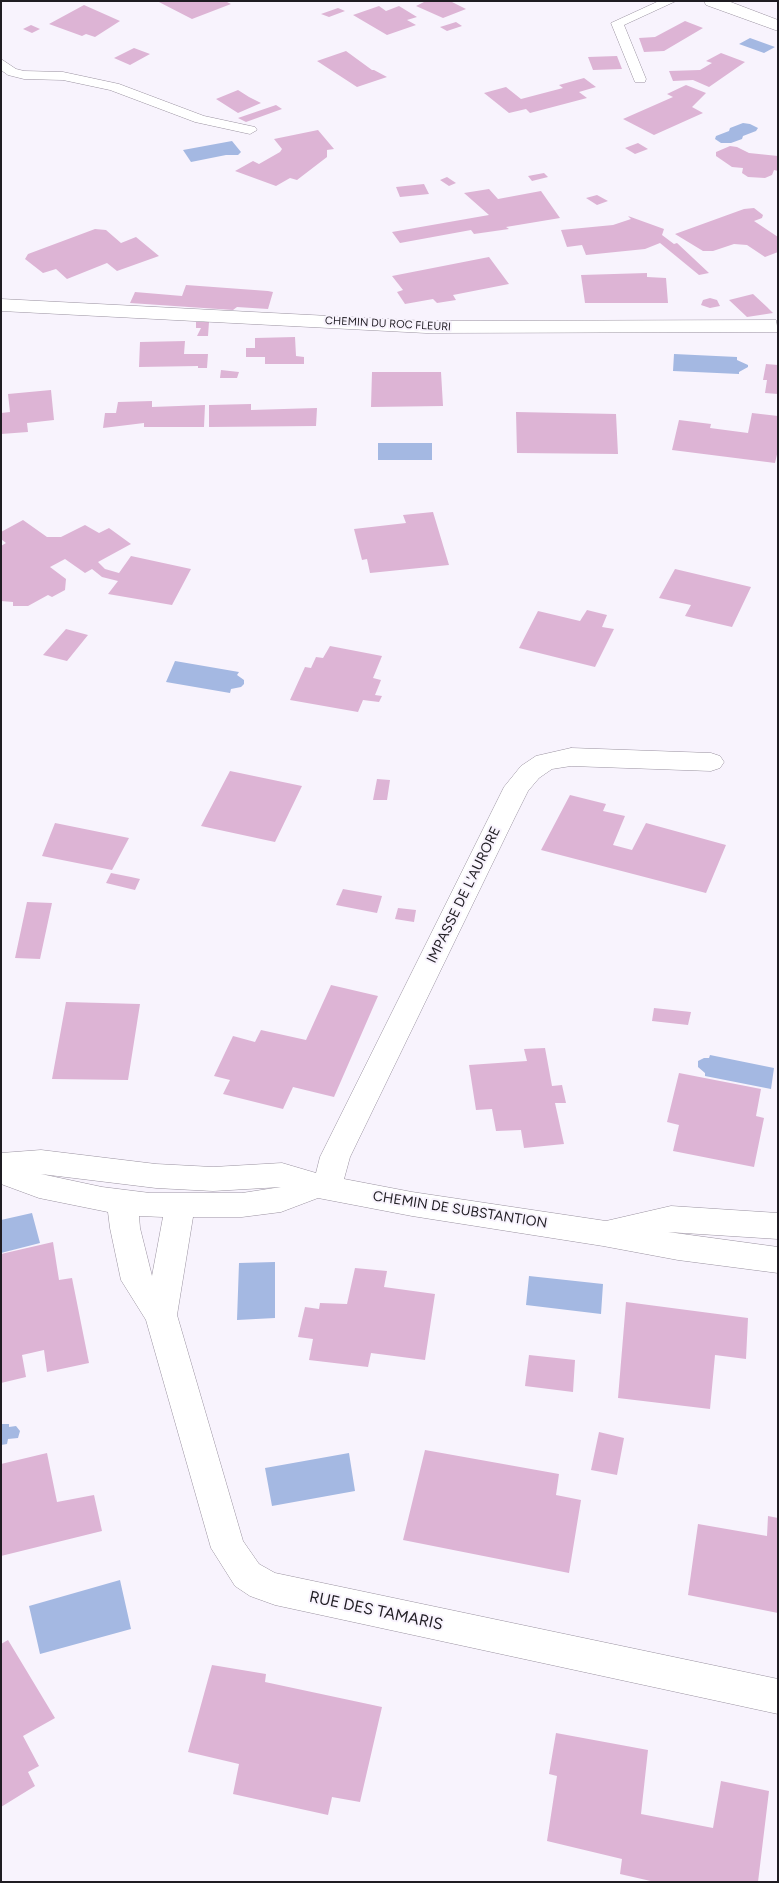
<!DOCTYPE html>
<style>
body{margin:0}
#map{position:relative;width:779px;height:1883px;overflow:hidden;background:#f8f3fd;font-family:Figtree,sans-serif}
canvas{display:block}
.frame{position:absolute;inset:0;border:2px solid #1f1c22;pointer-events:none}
</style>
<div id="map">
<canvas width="779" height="1883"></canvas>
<div class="frame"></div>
</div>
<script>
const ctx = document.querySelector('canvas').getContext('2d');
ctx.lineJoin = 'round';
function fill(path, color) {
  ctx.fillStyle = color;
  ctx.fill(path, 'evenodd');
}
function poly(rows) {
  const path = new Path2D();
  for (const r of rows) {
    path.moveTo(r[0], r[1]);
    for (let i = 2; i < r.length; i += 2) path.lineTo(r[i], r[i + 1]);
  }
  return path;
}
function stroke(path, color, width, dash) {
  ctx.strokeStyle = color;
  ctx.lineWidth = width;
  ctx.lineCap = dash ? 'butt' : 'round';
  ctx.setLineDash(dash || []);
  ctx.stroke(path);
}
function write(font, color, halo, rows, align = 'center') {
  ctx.font = font + ' Figtree,sans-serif';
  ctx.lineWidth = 4;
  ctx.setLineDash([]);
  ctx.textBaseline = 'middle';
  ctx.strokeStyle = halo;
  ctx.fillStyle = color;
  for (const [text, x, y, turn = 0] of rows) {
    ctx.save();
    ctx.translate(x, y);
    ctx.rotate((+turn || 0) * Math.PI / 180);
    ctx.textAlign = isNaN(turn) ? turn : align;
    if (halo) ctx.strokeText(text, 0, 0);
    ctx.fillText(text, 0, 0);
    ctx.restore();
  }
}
fill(poly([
 [750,38,775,47,764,53,739,44],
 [743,123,750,124,758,128,756,131,743,136,742,139,731,143,721,143,715,139,716,136,729,131,730,128],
 [232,141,241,152,238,155,226,155,191,162,183,150],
 [674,354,737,357,737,360,748,365,748,367,739,372,739,374,673,371],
 [378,443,432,443,432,460,378,460],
 [175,661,239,672,237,675,244,680,244,684,241,687,231,689,230,693,166,682],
 [710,1055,774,1068,771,1089,705,1076,705,1073,698,1067,698,1061,704,1058,709,1058],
 [32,1213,40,1243,1,1253,1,1220],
 [275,1262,275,1318,237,1320,239,1263],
 [529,1276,603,1284,601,1314,526,1305],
 [1,1424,9,1424,9,1427,16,1426,20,1431,18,1438,8,1439,7,1444,1,1445],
 [349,1453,355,1491,272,1506,265,1468],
 [120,1580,131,1629,40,1654,29,1606]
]), '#a4b8e2');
fill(poly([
 [157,1,225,1,231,4,192,19],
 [426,1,450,1,466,9,443,18,416,6],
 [84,5,120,21,95,37,86,34,82,36,49,24],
 [379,6,386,11,399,6,417,17,407,20,416,25,387,35,353,15],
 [338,8,345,11,329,17,321,14],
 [685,21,703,28,664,51,644,52,639,38,655,37],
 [456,22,462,26,447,31,440,27],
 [31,25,40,29,32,33,23,29],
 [134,48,150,54,130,65,114,58],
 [346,51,372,70,374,70,387,77,357,87,317,61],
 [721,53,745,62,709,87,693,80,673,81,669,71,700,70,712,63,706,61],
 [617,56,622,69,593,70,588,57],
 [584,78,596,87,579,92,587,98,530,113,526,109,509,113,484,93,506,87,521,99,563,88,559,85],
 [686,85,706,93,692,107,703,113,654,135,623,119,673,97,667,94],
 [238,90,249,97,261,103,238,113,216,99],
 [276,105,282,109,246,122,238,118],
 [318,130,334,149,327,150,327,157,297,180,290,178,276,186,235,171,253,161,259,164,280,152,282,149,274,139],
 [638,143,648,149,635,154,625,148],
 [730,146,737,147,749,153,778,156,778,171,774,170,772,175,765,178,748,177,742,173,743,168,732,167,716,156,716,152],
 [544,173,548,177,532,181,528,176],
 [447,177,456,183,449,186,440,180],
 [424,184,429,194,400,197,396,187],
 [489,189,498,199,541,191,560,218,506,227,509,229,474,234,471,230,400,243,392,232,489,215,464,193],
 [597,195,608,201,597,205,586,198],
 [754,208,763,215,762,218,754,221,778,237,778,252,765,257,747,245,734,244,713,251,703,251,675,234,744,209],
 [628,216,664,229,662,235,674,244,677,243,709,273,699,275,660,243,645,249,586,255,582,245,567,247,561,230,613,225,631,219],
 [95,229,106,230,121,243,136,237,159,256,117,271,107,263,67,279,56,269,43,273,25,259,28,254],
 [489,257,509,284,453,295,456,300,437,303,433,299,405,304,397,292,403,290,392,276],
 [647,273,647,277,666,278,668,303,585,303,581,275],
 [186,285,268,291,273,292,268,309,237,307,233,310,130,303,135,292,182,296],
 [753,294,767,307,773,313,747,317,729,300],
 [710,298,717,300,720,306,710,308,701,305,703,300],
 [196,322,209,322,208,336,197,336,201,328,196,328],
 [295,337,296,356,304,357,304,364,265,364,265,357,246,357,246,348,255,348,255,338],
 [185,341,184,354,208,354,207,368,198,368,198,366,139,367,140,342],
 [766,364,778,365,778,394,765,393,767,380,763,380],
 [221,370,239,372,237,378,220,378],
 [372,372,441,372,443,406,371,407],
 [51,390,54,420,27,423,28,432,1,434,1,413,10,412,8,394],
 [152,401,152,407,205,405,204,427,144,427,144,423,103,428,105,413,116,413,118,402],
 [251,404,251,410,317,408,316,426,209,427,209,405],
 [516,412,616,414,618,454,517,453],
 [752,413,778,416,778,450,775,463,672,450,679,420,711,424,710,428,748,433],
 [433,512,449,565,370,573,367,559,362,560,354,529,406,523,403,515],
 [23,520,47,537,61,537,85,525,99,533,109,528,131,544,98,562,105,569,119,573,131,556,191,569,172,605,108,594,118,581,102,577,92,569,85,573,65,559,50,567,66,579,65,590,52,597,48,595,28,606,13,606,13,602,1,601,1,546,6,543,1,539,1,532],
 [675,569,751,587,732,627,685,616,691,605,659,598],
 [587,610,607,615,602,627,614,629,595,667,519,648,538,611,580,621],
 [66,629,88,635,67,661,43,655],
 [330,646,382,656,373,678,381,680,375,695,382,696,379,702,363,700,358,712,290,700,305,667,311,668,316,657,323,658],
 [230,771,302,786,275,842,201,826],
 [377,779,390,780,387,800,373,800],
 [570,795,606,804,603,811,625,816,613,845,632,850,646,823,726,845,706,893,541,850],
 [55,823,129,838,112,870,42,856],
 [111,873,131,877,140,879,135,890,106,883],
 [343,889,382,896,377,913,336,905],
 [27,902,52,903,40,959,15,958],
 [398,908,416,910,414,922,395,919],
 [331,985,378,996,334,1097,293,1087,283,1109,223,1094,230,1080,214,1076,233,1036,255,1042,261,1030,306,1040],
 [66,1002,140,1004,128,1080,52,1079],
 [654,1008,691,1012,688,1025,652,1021],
 [545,1048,552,1086,562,1085,566,1103,555,1103,564,1144,524,1148,521,1130,496,1131,492,1109,476,1110,469,1065,527,1061,524,1049],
 [679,1073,761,1089,756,1116,764,1118,754,1167,673,1151,679,1125,667,1122],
 [53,1242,59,1280,72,1278,89,1363,47,1372,44,1350,22,1355,26,1377,1,1383,1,1254],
 [355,1268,387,1271,384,1287,435,1294,425,1360,371,1353,368,1367,309,1360,313,1339,298,1337,305,1307,319,1309,320,1303,347,1304],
 [626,1302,748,1318,746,1359,715,1355,710,1409,618,1398],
 [529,1355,575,1360,573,1392,525,1386],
 [599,1432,624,1438,617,1475,591,1470],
 [425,1450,559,1474,556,1495,581,1500,569,1573,403,1540],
 [47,1453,57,1502,94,1495,102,1531,1,1556,1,1464],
 [768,1516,778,1518,778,1613,688,1595,698,1524,767,1536],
 [8,1640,55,1718,23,1736,39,1766,28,1772,35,1786,1,1807,1,1644],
 [212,1665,266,1674,265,1682,382,1707,360,1802,332,1797,328,1815,233,1794,239,1764,188,1752],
 [556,1733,648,1750,641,1814,713,1828,721,1781,769,1791,758,1882,655,1882,620,1874,622,1859,547,1841,557,1776,549,1774]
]), '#ddb4d5');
const service = poly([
 [659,1,676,1,624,25,646,79,645,82,635,82,611,23,659,1],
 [1,59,16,69,24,71,63,72,119,84,204,116,255,127,257,130,250,134,195,122,110,90,63,80,24,79,8,75,1,70,1,59]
]);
const minor = poly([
 [704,1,728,1,778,20,778,31,706,5,704,1],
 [1,299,426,321,776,320,778,332,426,333,1,311,1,299],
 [571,748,711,753,720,756,724,762,720,768,711,771,571,766,552,769,539,778,528,791,515,817,350,1157,344,1179,412,1192,606,1221,671,1206,778,1213,778,1239,668,1232,778,1247,778,1273,678,1260,603,1246,412,1216,318,1198,281,1212,242,1217,193,1217,177,1315,243,1541,259,1564,275,1573,778,1679,778,1714,275,1605,250,1596,235,1586,211,1548,146,1320,121,1280,110,1228,108,1212,39,1198,1,1184,1,1153,41,1150,156,1164,213,1167,282,1163,316,1173,320,1157,504,787,521,766,536,756,571,748],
 [41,1174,156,1188,213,1191,281,1187,242,1193,150,1193,102,1187,41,1174],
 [139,1216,163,1217,152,1276,140,1228,139,1216]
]);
stroke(service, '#9a92a0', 1);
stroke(minor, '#9a92a0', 1);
fill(service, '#fff');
fill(minor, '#fff');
write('11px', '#1f1c22', '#f8f3fd', [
 ["CHEMIN DU ROC FLEURI",388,324,3]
]);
write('14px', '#1f1c22', '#f8f3fd', [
 ["IMPASSE DE L'AURORE",464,895,-64],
 ["CHEMIN DE SUBSTANTION",460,1210,9]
]);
write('16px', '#1f1c22', '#f8f3fd', [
 ["RUE DES TAMARIS",376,1611,12]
]);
</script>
